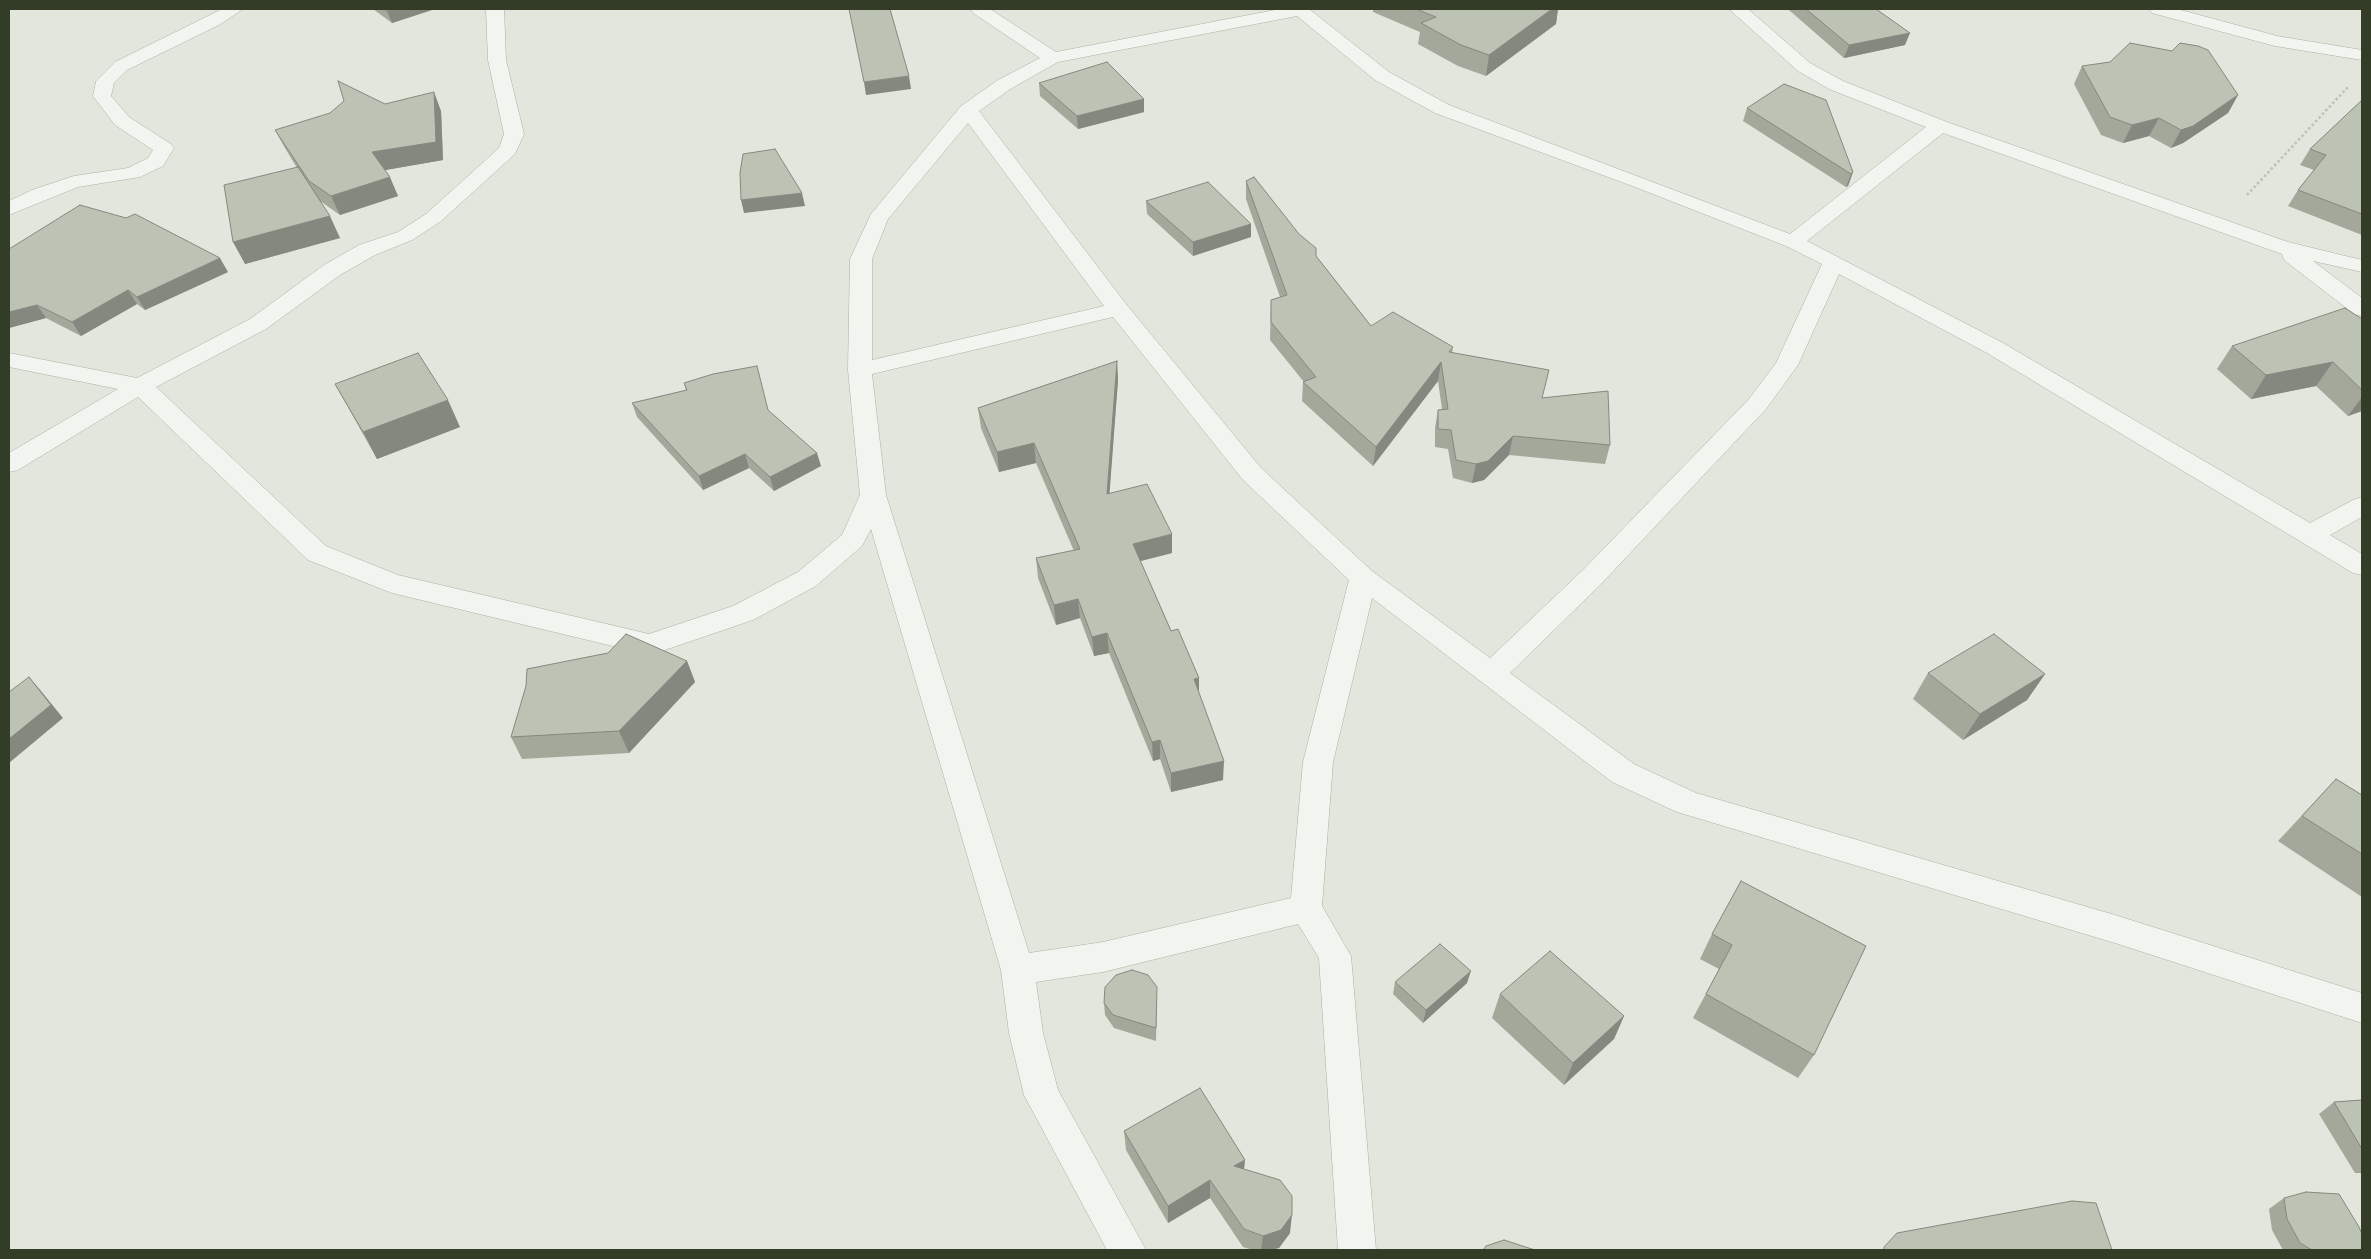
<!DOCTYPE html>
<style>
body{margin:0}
#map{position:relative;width:2371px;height:1259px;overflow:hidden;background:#e2e6dc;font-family:Manrope,sans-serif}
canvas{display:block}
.frame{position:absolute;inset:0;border:10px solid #333c27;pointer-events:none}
</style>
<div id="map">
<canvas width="2371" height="1259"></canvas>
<div class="frame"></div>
</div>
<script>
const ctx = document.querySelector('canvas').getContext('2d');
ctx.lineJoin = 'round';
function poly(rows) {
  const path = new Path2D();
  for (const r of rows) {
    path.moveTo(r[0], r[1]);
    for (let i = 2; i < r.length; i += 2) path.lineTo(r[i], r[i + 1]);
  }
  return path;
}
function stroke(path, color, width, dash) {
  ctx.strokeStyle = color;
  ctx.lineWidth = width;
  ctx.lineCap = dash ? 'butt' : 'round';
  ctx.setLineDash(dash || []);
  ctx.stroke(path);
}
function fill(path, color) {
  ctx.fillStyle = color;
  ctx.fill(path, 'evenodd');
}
const minor = poly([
 [222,9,243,9,219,25,127,70,114,83,111,96,129,117,171,144,174,148,163,166,140,177,78,187,9,215,9,201,32,190,74,176,128,168,148,158,153,150,115,125,93,96,96,81,115,62,222,9],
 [486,9,504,9,506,60,524,134,515,154,440,222,412,240,375,255,340,275,266,329,156,387,326,546,398,575,649,634,733,606,798,572,842,535,860,495,848,370,850,259,871,214,961,106,998,80,1040,58,973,13,971,9,990,9,1056,52,1280,9,1309,9,1389,72,1449,105,1790,234,1926,127,1829,89,1798,71,1729,9,1748,9,1810,63,1843,81,1947,122,2288,242,2362,260,2362,272,2313,261,2362,298,2362,316,2354,314,2284,260,2282,254,1943,133,1807,241,2003,343,2310,523,2353,500,2362,497,2362,517,2330,535,2362,554,2362,575,2353,573,1987,353,1839,274,1798,365,1766,409,1600,585,1510,673,1634,764,1696,793,2115,915,2362,993,2362,1023,2115,943,1677,812,1612,782,1372,598,1333,762,1322,906,1351,956,1376,1250,1338,1250,1319,958,1298,924,1103,972,1036,982,1043,1033,1058,1090,1146,1250,1107,1250,1024,1095,1009,1033,1001,970,871,529,862,546,816,586,753,620,650,655,392,593,308,560,138,397,18,470,9,472,9,453,118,389,9,367,9,353,137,378,250,319,324,265,359,245,398,232,426,214,499,148,504,134,488,60,486,9],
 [1297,16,1375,80,1435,113,1635,187,1786,246,1822,264,1776,363,1749,399,1582,571,1490,658,1372,571,1261,468,1126,304,979,111,1012,88,1058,62,1297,16],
 [968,123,1104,306,872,360,872,259,888,219,968,123],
 [1113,317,1243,480,1349,580,1303,762,1291,898,1103,942,1029,953,886,495,872,374,1113,317],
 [2149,9,2177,9,2277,36,2362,50,2362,60,2275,46,2152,13,2149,9]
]);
stroke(minor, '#aab0a2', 1);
stroke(poly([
 [2247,195,2348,87]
]), '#bdc1b7', 2.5, [2.5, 2.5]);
fill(minor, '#f2f5ef');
fill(poly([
 [373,9,435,9,392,23],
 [1373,9,1558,9,1556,24,1486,76,1458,66,1418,44,1420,32,1373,12],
 [1790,9,1876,9,1905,45,1844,58,1789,10],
 [2082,66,2238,95,2228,113,2183,143,2171,148,2149,136,2123,143,2101,135,2074,84],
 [1039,83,1144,99,1144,112,1078,129,1040,96],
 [2362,100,2362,235,2288,206,2298,190,2314,170,2300,165,2310,149],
 [385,104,441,111,443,160,385,170,398,196,340,215,320,201,340,238,245,264,297,168,285,148,275,130],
 [1747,108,1853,172,1848,186,1846,187,1743,121],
 [1246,181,1316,256,1371,326,1453,347,1452,353,1542,398,1610,445,1605,464,1509,455,1484,480,1472,483,1453,478,1448,449,1435,447,1435,428,1438,410,1442,409,1438,381,1373,466,1302,401,1303,382,1304,382,1270,340,1271,300,1280,297,1246,199],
 [1146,201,1251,224,1251,237,1193,256,1147,214],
 [9,249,228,272,145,310,137,304,81,336,46,318,9,328],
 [2362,319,2362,411,2348,416,2316,386,2251,399,2217,369,2232,346],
 [1117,361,1118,380,1109,494,1172,553,1140,561,1199,692,1223,780,1171,792,1160,759,1153,761,1109,653,1094,656,1080,618,1056,625,1038,578,1036,558,1074,551,1036,463,999,472,981,428,978,408],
 [684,383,768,410,821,466,774,491,749,468,703,490,637,417,632,403,686,390],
 [335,384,460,427,377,459],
 [687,661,695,682,629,753,522,759,511,737],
 [1928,673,2045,674,2027,700,1963,740,1913,699],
 [2336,779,2362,795,2362,897,2278,841],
 [1741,881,1814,1055,1798,1078,1693,1018,1719,969,1700,959,1712,934],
 [1395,982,1467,983,1423,1023,1393,994],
 [1500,994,1624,1016,1614,1039,1564,1085,1492,1018],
 [1157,1000,1156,1041,1114,1028,1105,1015,1104,1003],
 [2362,1100,2362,1173,2355,1173,2319,1114,2334,1102],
 [1124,1131,1245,1160,1244,1169,1290,1233,1279,1248,1270,1250,1253,1250,1243,1247,1210,1198,1168,1223,1126,1150],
 [2284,1198,2362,1250,2283,1250,2272,1230,2269,1209]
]), '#a3a89b');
fill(poly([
 [392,9,435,9,392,23,387,11],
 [1552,9,1558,9,1556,24,1486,76,1489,55],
 [1910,33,1905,45,1844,58,1849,45],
 [909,76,911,89,866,95,864,82],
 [434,92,441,111,443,160,380,171,372,152],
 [2238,95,2228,113,2183,143,2171,148,2181,130],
 [1144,99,1144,112,1078,129,1077,116],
 [2159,118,2149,136,2123,143,2132,125],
 [1853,172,1848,186,1846,187,1851,174],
 [390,177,398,196,340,215,331,196],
 [802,193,805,206,744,213,741,200],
 [330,216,340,238,245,264,233,242],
 [1251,224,1251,237,1193,256,1193,242],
 [220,258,228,272,145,310,137,297],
 [128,290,137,304,81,336,72,322],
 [37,305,46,318,9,328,9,312],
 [1117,361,1118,380,1108,514,1107,494],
 [1441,362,1438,381,1373,466,1376,447],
 [2333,362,2316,386,2251,399,2266,375],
 [2362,397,2362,411,2348,416],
 [448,400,460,427,377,459,363,432],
 [1513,436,1509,455,1484,480,1472,483,1476,464],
 [1034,443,1036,463,999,472,997,452],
 [817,453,821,466,774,491,770,477],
 [745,454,749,468,703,490,699,476],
 [1172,534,1172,553,1133,563,1133,544],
 [1078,599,1080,618,1056,625,1054,605],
 [1107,633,1109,653,1094,656,1092,637],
 [687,661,695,682,629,753,619,731],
 [2045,674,2027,700,1963,740,1980,714],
 [29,677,41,691,63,718,9,763,9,739],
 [1199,678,1199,697,1194,679],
 [1160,740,1160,759,1153,761,1152,742],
 [1224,761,1223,780,1171,792,1171,773],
 [1471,971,1467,983,1423,1023,1426,1010],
 [1624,1016,1614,1039,1564,1085,1573,1063],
 [1245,1160,1243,1178,1234,1166],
 [1210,1180,1210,1198,1168,1223,1168,1206],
 [1292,1215,1290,1233,1279,1248,1270,1250,1261,1250,1263,1236]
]), '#84887e');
const building = poly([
 [384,9,392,9,387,11,384,9],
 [849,9,890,9,909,76,864,82,849,9],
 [1416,9,1552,9,1489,55,1461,45,1421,23,1436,17,1416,9],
 [1806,9,1876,9,1910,33,1849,45,1806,9],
 [2130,43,2172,51,2180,43,2198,46,2208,50,2238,95,2193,126,2181,130,2159,118,2132,125,2110,117,2082,66,2110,62,2130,43],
 [1107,62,1144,99,1077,116,1039,83,1107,62],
 [338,81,385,104,434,92,436,142,372,152,390,177,331,196,309,181,275,130,330,113,344,101,338,81],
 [1784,84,1826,100,1853,172,1851,174,1747,108,1784,84],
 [2362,100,2362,214,2298,190,2326,155,2310,149,2362,100],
 [775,149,802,193,741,200,740,173,743,154,775,149],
 [298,167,330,216,233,242,224,185,298,167],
 [1254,177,1299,234,1316,248,1316,256,1371,326,1393,312,1453,347,1449,352,1549,370,1542,398,1608,391,1610,445,1513,436,1488,461,1476,464,1456,460,1451,430,1438,429,1438,410,1448,409,1441,362,1376,447,1303,382,1316,377,1271,322,1271,300,1287,295,1246,181,1254,177],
 [1208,182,1251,224,1193,242,1146,201,1208,182],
 [80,205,126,218,135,214,220,258,137,297,128,290,72,322,37,305,9,312,9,249,80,205],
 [2345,308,2362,319,2362,390,2333,362,2266,375,2232,346,2345,308],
 [418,353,448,400,363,432,335,384,418,353],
 [1117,361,1107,494,1147,484,1172,534,1133,544,1171,631,1178,629,1199,678,1194,679,1224,761,1171,773,1160,740,1152,742,1107,633,1092,637,1078,599,1054,605,1036,558,1080,549,1034,443,997,452,978,408,1117,361],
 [757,366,768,410,817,453,770,477,745,454,699,476,632,403,687,390,684,383,713,374,757,366],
 [626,634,687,661,619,731,511,737,526,686,527,669,608,653,626,634],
 [1994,634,2045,674,1980,714,1928,673,1994,634],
 [29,677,51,705,9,739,9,692,29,677],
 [2336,779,2362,795,2362,854,2302,816,2336,779],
 [1741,881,1866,946,1814,1055,1706,994,1732,945,1712,934,1741,881],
 [1440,944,1471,971,1426,1010,1395,982,1440,944],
 [1550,951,1624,1016,1573,1063,1500,994,1550,951],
 [1132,970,1148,975,1157,987,1156,1028,1113,1015,1104,1003,1105,987,1116,975,1132,970],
 [1200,1088,1245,1160,1234,1166,1280,1180,1292,1196,1292,1215,1281,1230,1263,1236,1244,1229,1210,1180,1168,1206,1124,1131,1200,1088],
 [2362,1100,2362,1149,2334,1102,2362,1100],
 [2306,1192,2339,1194,2359,1227,2362,1234,2362,1250,2312,1250,2300,1243,2287,1219,2284,1198,2306,1192],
 [2072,1201,2096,1203,2112,1250,1884,1250,1884,1247,1897,1233,2072,1201],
 [1504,1240,1535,1250,1483,1250,1486,1246,1504,1240]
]);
fill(building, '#bdc3b4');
stroke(building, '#84887e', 1);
</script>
